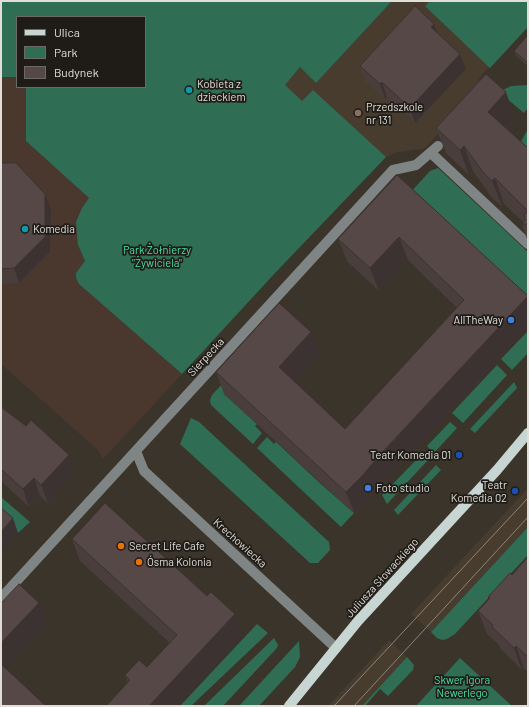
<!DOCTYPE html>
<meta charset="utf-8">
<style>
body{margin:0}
#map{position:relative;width:529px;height:707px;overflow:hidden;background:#3b342a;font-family:Barlow,sans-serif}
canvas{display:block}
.frame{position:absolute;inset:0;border:2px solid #e1ddd7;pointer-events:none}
.legend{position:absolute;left:16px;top:16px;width:130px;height:72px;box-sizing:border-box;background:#1f1c18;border:1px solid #6d6964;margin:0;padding:5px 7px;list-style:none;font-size:12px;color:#e1ddd7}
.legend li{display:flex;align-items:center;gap:8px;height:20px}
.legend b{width:20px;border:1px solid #6d6964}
</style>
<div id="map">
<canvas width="529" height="707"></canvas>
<div class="frame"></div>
<ul class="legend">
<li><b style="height:5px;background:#c8d6d3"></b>Ulica</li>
<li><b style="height:11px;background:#2f6e54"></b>Park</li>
<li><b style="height:11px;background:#564846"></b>Budynek</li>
</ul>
</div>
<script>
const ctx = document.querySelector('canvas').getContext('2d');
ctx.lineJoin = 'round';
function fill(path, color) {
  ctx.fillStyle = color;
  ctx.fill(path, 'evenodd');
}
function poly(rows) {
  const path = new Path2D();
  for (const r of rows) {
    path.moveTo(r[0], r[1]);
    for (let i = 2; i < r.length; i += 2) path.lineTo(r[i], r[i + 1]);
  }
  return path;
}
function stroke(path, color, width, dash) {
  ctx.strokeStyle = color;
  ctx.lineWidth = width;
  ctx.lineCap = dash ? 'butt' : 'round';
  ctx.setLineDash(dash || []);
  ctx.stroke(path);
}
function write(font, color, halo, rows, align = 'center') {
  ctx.font = font + ' Barlow,sans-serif';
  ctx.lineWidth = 3.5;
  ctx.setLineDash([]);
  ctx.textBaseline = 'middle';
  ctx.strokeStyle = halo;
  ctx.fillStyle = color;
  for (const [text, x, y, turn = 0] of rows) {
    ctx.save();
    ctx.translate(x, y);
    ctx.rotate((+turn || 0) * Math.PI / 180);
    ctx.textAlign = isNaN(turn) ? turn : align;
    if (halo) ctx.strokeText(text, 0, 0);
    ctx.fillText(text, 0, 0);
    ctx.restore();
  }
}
fill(poly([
 [1,77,17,77,17,87,26,87,26,141,90,199,82,208,78,245,85,261,76,273,76,278,79,284,182,374,103,459,98,450,1,364]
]), '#4a382e');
fill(poly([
 [392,1,528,1,528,27,478,79,484,85,424,149,398,152,386,157,276,272,284,85,300,67,316,83],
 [528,488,528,527,431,632,411,614],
 [389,640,407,657,362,706,328,706]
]), '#473c2d');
fill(poly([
 [1,1,392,1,316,83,300,67,285,85,302,101,313,90,386,157,276,272,182,374,79,284,76,278,76,273,85,261,78,245,76,222,82,208,89,198,26,141,26,87,145,87,145,17,17,17,17,77,1,77],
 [430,1,528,1,528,27,490,68,425,6],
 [528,85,528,108,524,113,499,92,511,86],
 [528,129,528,164,515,152],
 [438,168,528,252,528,308,408,195,430,171],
 [281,320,224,394,257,424,255,426,262,433,253,444,211,405,210,400,212,395],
 [528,331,528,353,512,370,501,359],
 [497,365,507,375,463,423,452,413],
 [514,382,517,388,475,433,470,429],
 [191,418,199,422,329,542,330,550,318,563,310,563,180,444],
 [450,422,457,428,434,453,427,446],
 [267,437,274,444,276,442,321,484,354,513,341,527,257,448],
 [423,453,429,459,387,504,382,495],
 [436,465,441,470,398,515,394,510],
 [1,497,30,522,18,533,3,520,1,522],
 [528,527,528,555,455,634,447,639,442,640,437,638,431,632],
 [257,624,268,633,191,706,180,706],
 [274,638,278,645,277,648,223,706,204,706],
 [299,641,300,657,295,667,259,706,239,706],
 [407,657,414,665,413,670,388,696,380,689,365,706,362,706],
 [460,658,500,695,512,706,416,706]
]), '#2f6e54');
stroke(poly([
 [431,153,528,244],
 [136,451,144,471,336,648],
 [1,598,393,170,416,165,438,146]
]), '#7f8584', 10);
stroke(poly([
 [289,706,358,621,497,470,528,433]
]), '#c8d6d3', 10);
stroke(poly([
 [334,706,528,498],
 [354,706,528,517]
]), '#8a857c', 1);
fill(poly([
 [437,32,460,54,466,69,415,123,387,97,385,99,365,81,360,66],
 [528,35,528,66,516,56,514,51],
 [515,118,506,128,528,148,528,242,522,224,523,222,504,204,502,206,492,198,473,171,469,175,446,153,436,128],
 [1,163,51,209,50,252,19,283,1,284],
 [397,175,528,296,528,327,385,481,373,497,355,514,224,394,216,372,320,354,294,382,345,429,457,308,408,260,379,291,347,261,338,239],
 [1,407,76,474,48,503,40,496,29,507,3,483,1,477],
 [72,539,207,596,235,614,243,636,128,683,125,675,147,667,170,643,80,561],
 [528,557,528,672,524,669,522,670,501,649,499,645,487,634,478,611,489,599,488,597,512,575]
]), '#4a3e3c');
fill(poly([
 [434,24,439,39,431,27],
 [460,54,466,69,415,123,410,108],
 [382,82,387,97,385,99,380,84],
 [506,92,515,118,498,137,488,112],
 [464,146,473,171,469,175,460,150],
 [495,178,504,204,502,206,492,181],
 [45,194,51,209,50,252,19,283,14,268],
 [399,237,408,260,379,291,370,268],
 [528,296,528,327,385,481,373,497,355,514,346,492],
 [311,332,320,354,287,390,279,367],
 [69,455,76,474,48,503,41,485],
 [34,478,40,496,29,507,23,489],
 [13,518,18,533,1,553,1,532],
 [39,603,47,625,1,674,1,643],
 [235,614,243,636,178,706,149,706],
 [516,646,524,669,522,670,514,648]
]), '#3c3231');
const building = poly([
 [415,6,434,24,431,27,460,54,410,108,382,82,380,84,360,66,415,6],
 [528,35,528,63,514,51,528,35],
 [486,74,506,92,488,112,528,148,528,211,495,178,492,181,483,172,464,146,460,150,436,128,486,74],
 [1,163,16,163,45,194,45,237,14,268,1,269,1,163],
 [397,175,528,296,377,458,364,474,346,492,216,372,279,303,311,332,279,367,345,429,464,300,399,237,370,268,338,239,397,175],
 [528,211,528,224,522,224,525,220,524,215,528,211],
 [1,407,26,426,31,420,69,455,41,485,34,478,23,489,1,469,1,407],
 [105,503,207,596,211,592,235,614,149,706,106,706,130,680,125,675,139,660,147,667,177,635,72,539,105,503],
 [1,508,13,518,1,532,1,508],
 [528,557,528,657,516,646,514,648,492,627,493,625,478,611,490,598,488,597,510,573,512,575,528,557],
 [19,584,39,603,1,643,1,603,19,584],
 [1,664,46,706,1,706,1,664]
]);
fill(building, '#564846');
stroke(building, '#3c3231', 1);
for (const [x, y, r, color] of [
 [189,90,4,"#0f9aa8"],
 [358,113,4,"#8d6e63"],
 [25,229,4,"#0f9aa8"],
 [511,320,4,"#3f7fe0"],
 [459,455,4,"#1a4fb4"],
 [368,488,4,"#3f7fe0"],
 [515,491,4,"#1a4fb4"],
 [121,546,4,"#e8710a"],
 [139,562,4,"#e8710a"]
]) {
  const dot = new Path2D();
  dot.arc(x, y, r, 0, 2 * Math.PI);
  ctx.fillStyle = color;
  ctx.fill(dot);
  stroke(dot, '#1f1c18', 1.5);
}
write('11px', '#e1ddd7', '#1f1c18', [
 ["Kobieta z",197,84],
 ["dzieckiem",197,97],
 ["Przedszkole",366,107],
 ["nr 131",366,120],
 ["Komedia",33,229],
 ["AllTheWay",503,320,"right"],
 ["Teatr Komedia 01",451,455,"right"],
 ["Teatr",507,485,"right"],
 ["Komedia 02",507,498,"right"],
 ["Foto studio",376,488],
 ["Secret Life Cafe",129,546],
 ["Ósma Kolonia",147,562]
], 'left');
write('11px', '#49e0a7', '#1f1c18', [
 ["Park Żołnierzy",157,250],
 ["\"Żywiciela\"",157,263],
 ["Skwer Igora",462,680],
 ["Newerlego",462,693]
]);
write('11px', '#e1ddd7', '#1f1c18', [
 ["Sierpecka",206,357,-47],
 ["Krechowiecka",240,543,42],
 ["Juliusza Słowackiego",382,578,-48]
]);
</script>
